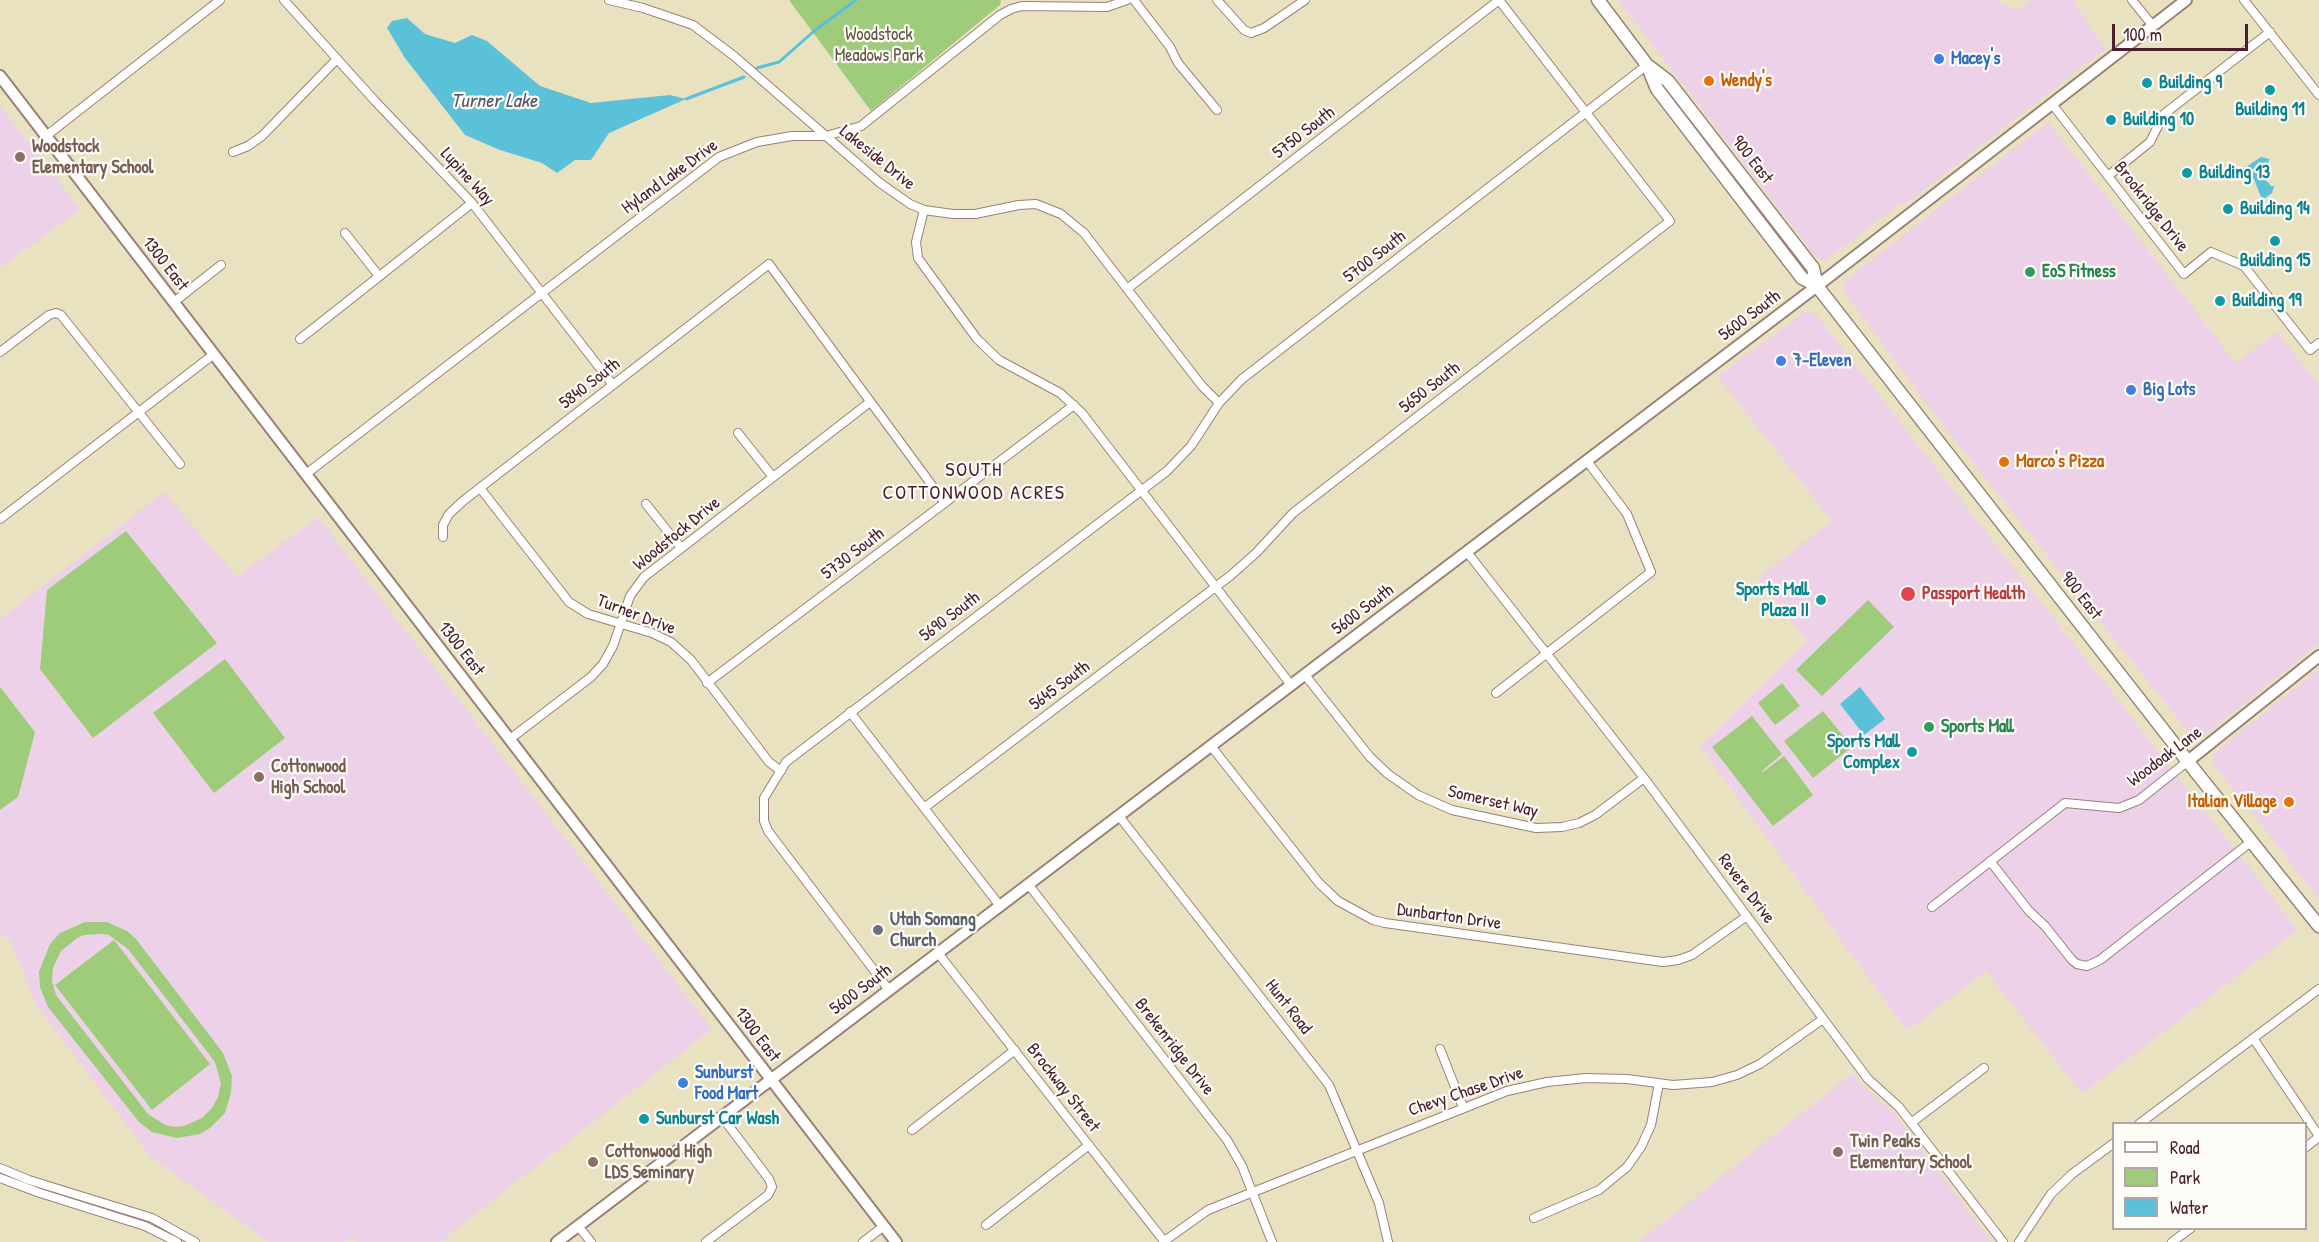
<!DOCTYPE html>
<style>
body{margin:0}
#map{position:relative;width:2319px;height:1242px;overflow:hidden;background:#e9e2c1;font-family:"Patrick Hand",sans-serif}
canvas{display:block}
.legend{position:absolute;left:2112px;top:1122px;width:195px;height:108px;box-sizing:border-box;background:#fdfcf7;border:2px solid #b5a4a5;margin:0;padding:8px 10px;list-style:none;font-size:18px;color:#4a1f2b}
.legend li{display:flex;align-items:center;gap:12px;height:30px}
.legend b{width:30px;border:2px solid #b5a4a5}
.scale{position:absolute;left:2112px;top:24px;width:136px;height:27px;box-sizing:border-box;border:3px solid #4a1f2b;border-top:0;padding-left:8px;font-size:18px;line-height:21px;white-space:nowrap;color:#4a1f2b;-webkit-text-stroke:4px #fdfcf7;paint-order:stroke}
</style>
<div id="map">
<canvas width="2319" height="1242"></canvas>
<ul class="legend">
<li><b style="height:8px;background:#fff"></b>Road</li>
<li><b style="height:16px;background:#9ecc7a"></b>Park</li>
<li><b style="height:16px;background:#5ac1d8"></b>Water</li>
</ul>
<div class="scale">100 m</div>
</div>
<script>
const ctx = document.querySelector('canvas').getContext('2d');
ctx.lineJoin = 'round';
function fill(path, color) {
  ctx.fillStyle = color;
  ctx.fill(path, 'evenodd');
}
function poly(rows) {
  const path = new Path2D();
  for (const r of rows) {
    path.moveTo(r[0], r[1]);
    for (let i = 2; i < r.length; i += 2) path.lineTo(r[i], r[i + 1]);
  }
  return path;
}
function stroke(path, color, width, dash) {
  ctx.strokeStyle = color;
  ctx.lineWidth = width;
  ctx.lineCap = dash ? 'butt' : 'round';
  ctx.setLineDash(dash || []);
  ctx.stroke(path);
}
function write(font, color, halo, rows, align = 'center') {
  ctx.font = font + ' "Patrick Hand",sans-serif';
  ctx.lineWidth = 4.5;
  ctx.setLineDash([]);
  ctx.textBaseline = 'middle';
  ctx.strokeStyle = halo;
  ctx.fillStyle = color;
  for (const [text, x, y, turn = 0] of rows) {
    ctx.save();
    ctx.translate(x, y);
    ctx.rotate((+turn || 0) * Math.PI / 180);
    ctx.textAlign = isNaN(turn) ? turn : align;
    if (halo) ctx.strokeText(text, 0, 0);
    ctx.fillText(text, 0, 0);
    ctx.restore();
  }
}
fill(poly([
 [1618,0,1998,0,2017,10,2031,0,2073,0,2105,49,1910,201,1900,204,1825,261,1816,257],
 [0,106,80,209,0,268],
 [2048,122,2236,363,2277,332,2319,385,2319,644,2201,738,2189,733,1928,406,1842,289,1843,282,1849,277],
 [1806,311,1813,312,1817,316,2298,930,2082,1094,1986,971,1907,1031,1700,746,1807,641,1758,578,1832,521,1717,376],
 [164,492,237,577,318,517,712,1029,440,1242,357,1242,352,1237,344,1242,268,1242,151,1157,36,1005,11,941,0,934,0,619],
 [2319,669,2319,899,2215,766,2212,758,2217,751],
 [1853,1073,1866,1089,1894,1113,1992,1242,1638,1242]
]), '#edd1e9');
fill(poly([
 [789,0,1001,0,1000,5,871,111],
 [126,531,217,643,93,738,40,669,47,590],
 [1868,600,1894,627,1822,696,1796,670],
 [225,659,285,738,214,793,153,713],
 [1782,683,1800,706,1775,725,1758,703],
 [0,687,35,732,18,797,0,810],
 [1823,711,1852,747,1813,778,1784,741],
 [1752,716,1782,754,1762,771,1763,772,1784,756,1813,795,1773,826,1712,747],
 [85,922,107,922,127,931,136,939,223,1053,232,1076,231,1093,225,1113,210,1128,200,1134,177,1138,152,1132,139,1122,48,1007,40,987,39,972,50,944,60,933],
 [100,934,109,935,128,949,215,1062,221,1084,218,1097,212,1108,202,1118,184,1126,175,1127,165,1125,148,1114,56,995,52,981,53,968,61,951,77,938,84,935],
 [114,940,210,1064,152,1110,55,985]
]), '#9ecc7a');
fill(poly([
 [407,18,425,34,455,43,472,35,487,41,540,86,591,103,670,95,686,99,609,133,591,160,575,160,557,173,542,163,500,150,465,135,405,58,387,28,392,21],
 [2261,157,2269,159,2266,180,2271,186,2274,186,2272,193,2265,198,2261,197,2254,179,2240,174,2240,171],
 [1860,687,1885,719,1864,735,1840,704]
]), '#5ac1d8');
stroke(poly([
 [757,68,779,62,813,32,856,0],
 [686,99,744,77]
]), '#5ac1d8', 3);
const street = poly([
 [284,0,375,101,472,203,613,385],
 [609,0,643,8,693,25,734,56,880,183,910,204,924,210,953,214,975,214,1019,205,1036,204,1061,214,1084,233,1202,386,1219,403],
 [1134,0,1170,47,1178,63,1217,110],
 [1217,0,1244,30,1251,33,1264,28,1305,0],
 [2132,0,2153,26],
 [2244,0,2319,95],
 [2052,104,2184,274,2211,252,2244,266,2310,350,2319,343],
 [46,136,220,0],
 [233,152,248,146,262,136,337,59],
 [2108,176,2150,142,2164,114,2270,32],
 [924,210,916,242,918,258,977,339,999,360,1060,393,1082,413,1291,685],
 [345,233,379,276],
 [174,302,221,265],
 [300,339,472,203],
 [0,352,49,315,56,313,61,315,180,464],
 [738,433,773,477],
 [306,474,719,157,757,142,792,136,826,136,861,126,1000,15,1011,9,1022,6,1107,7,1127,0],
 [480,488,569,602,588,614,652,633,671,642,691,660,769,762,781,771],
 [646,504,681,548],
 [0,519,214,354],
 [443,537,443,525,449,514,463,501,769,264,945,503],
 [1467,552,1644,778,1868,1079,1899,1107,2003,1242],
 [1305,675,1370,757,1388,774,1418,795,1452,810,1536,828,1562,827,1579,823,1595,815,1644,778],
 [707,683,1074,405],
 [1496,693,1651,572,1627,514,1587,461],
 [850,712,1000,906],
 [510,739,591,677,603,664,613,646,630,596,644,577,870,402],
 [1211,746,1319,883,1338,901,1373,920,1385,923,1663,962,1678,960,1692,955,1747,916],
 [924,808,1230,576,1256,553,1293,513,1670,221,1499,0,1127,289],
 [1119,816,1329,1085,1379,1203,1388,1242],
 [1990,861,2029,911,2045,926,2072,960,2077,964,2087,966,2100,960,2252,841],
 [1028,884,1227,1140,1242,1166,1272,1242],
 [1932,907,2065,803,2119,808,2139,800,2188,761],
 [938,953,1164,1241],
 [889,990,768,831,764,821,764,798,786,762,1167,471,1191,446,1219,403,1242,379,1647,65],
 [2253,1038,2319,1136],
 [1440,1049,1463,1107],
 [1911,1123,1984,1068],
 [2139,1124,2319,989],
 [912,1130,1015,1050],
 [2306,1147,2319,1137],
 [0,1168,29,1180,152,1218,195,1242],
 [0,1178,40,1193,145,1226,177,1242],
 [1534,1218,1599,1190,1627,1167,1641,1147,1651,1125,1659,1083],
 [986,1225,1089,1145],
 [578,1226,591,1242],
 [706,1242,768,1195,772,1187,769,1179,722,1117],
 [863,1242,884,1226],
 [1163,1242,1208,1210,1507,1091,1547,1082,1586,1078,1627,1079,1673,1085,1712,1082,1737,1075,1760,1064,1823,1019],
 [2019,1242,2051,1194,2072,1174,2114,1143],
 [2172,1242,2191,1228]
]);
const secondary = poly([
 [0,76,896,1242],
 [2188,761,2319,656],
 [557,1242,1817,286,2186,0]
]);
const primary = poly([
 [1598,0,1647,65,1668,81,1813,268,1817,286],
 [1647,65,1657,89,1802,278,1817,286,2196,772,2319,926]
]);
stroke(street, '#9a8076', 10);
stroke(secondary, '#9a8076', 14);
stroke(primary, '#9a8076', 15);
stroke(street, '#fff', 8);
stroke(secondary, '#fff', 10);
stroke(primary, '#fff', 12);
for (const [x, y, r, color] of [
 [1939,59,6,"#3f7fe0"],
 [1709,81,6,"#e8710a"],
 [2147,83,6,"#0f9aa8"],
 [2270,90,6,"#0f9aa8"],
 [2111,120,6,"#0f9aa8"],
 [20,157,6,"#8d6e63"],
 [2187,173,6,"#0f9aa8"],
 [2228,209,6,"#0f9aa8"],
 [2275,241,6,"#0f9aa8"],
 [2030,272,6,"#2e9e5b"],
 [2220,301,6,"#0f9aa8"],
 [1781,361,6,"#3f7fe0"],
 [2131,390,6,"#3f7fe0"],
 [2004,462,6,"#e8710a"],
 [1908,594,8,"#e0444e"],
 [1821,600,6,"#0f9aa8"],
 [1929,727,6,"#2e9e5b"],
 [1912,752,6,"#0f9aa8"],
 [259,777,6,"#8d6e63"],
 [2289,802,6,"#e8710a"],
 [878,930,6,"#6b7280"],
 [683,1083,6,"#3f7fe0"],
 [644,1119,6,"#0f9aa8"],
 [1838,1152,6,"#8d6e63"],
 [593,1162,6,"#8d6e63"]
]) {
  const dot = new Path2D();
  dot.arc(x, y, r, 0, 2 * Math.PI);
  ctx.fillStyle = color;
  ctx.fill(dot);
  stroke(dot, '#fdfcf7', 2);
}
write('18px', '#635343', '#fdfcf7', [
 ["Woodstock",879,35],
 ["Meadows Park",879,56]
]);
write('bold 18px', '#366cbe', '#fdfcf7', [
 ["Macey's",1951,59],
 ["7-Eleven",1793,361],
 ["Big Lots",2143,390],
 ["Sunburst",695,1073],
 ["Food Mart",695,1094]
], 'left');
write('bold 18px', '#c56008', '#fdfcf7', [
 ["Wendy's",1721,81],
 ["Marco's Pizza",2016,462],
 ["Italian Village",2277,802,"right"]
], 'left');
write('bold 18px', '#0d838f', '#fdfcf7', [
 ["Building 9",2159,83],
 ["Building 11",2270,110,"center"],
 ["Building 10",2123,120],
 ["Building 13",2199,173],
 ["Building 14",2240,209],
 ["Building 15",2275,261,"center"],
 ["Building 19",2232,301],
 ["Sports Mall",1809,590,"right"],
 ["Plaza II",1809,611,"right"],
 ["Sports Mall",1900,742,"right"],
 ["Complex",1900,763,"right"],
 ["Sunburst Car Wash",656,1119]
], 'left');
write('18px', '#4a1f2b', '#fdfcf7', [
 ["5750 South",1304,133,-38],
 ["Lakeside Drive",877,158,39],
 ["900 East",1752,160,52],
 ["Lupine Way",467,177,48],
 ["Hyland Lake Drive",670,177,-36],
 ["Brookridge Drive",2151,207,52],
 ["5700 South",1375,257,-38],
 ["1300 East",165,264,52],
 ["5600 South",1750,316,-37],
 ["5840 South",590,384,-38],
 ["5650 South",1430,388,-38],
 ["Woodstock Drive",677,534,-39],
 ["5730 South",853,554,-37],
 ["900 East",2081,596,52],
 ["5600 South",1363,610,-37],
 ["Turner Drive",636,615,21],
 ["5690 South",950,617,-37],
 ["1300 East",461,649,52],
 ["5645 South",1060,686,-37],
 ["Woodoak Lane",2165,757,-37],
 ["Somerset Way",1493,802,13],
 ["Revere Drive",1746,889,53],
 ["Dunbarton Drive",1449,917,8],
 ["5600 South",861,990,-37],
 ["Hunt Road",1288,1007,52],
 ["1300 East",757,1035,53],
 ["Brekenridge Drive",1174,1047,52],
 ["Brockway Street",1063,1088,52],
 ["Chevy Chase Drive",1466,1092,-19]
]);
write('bold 18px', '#785e54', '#fdfcf7', [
 ["Woodstock",32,147],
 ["Elementary School",32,168],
 ["Cottonwood",271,767],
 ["High School",271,788],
 ["Twin Peaks",1850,1142],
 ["Elementary School",1850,1163],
 ["Cottonwood High",605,1152],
 ["LDS Seminary",605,1173]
], 'left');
write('bold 18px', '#27864d', '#fdfcf7', [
 ["EoS Fitness",2042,272],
 ["Sports Mall",1941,727]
], 'left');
write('bold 18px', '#be3a42', '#fdfcf7', [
 ["Passport Health",1922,594]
], 'left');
write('bold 18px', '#5b616d', '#fdfcf7', [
 ["Utah Somang",890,920],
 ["Church",890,941]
], 'left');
write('italic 20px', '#505868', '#fdfcf7', [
 ["Turner Lake",494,102]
]);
ctx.letterSpacing = '1.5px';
write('20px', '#4a1f2b', '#fdfcf7', [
 ["SOUTH",974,471],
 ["COTTONWOOD ACRES",974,494]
]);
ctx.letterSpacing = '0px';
</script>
